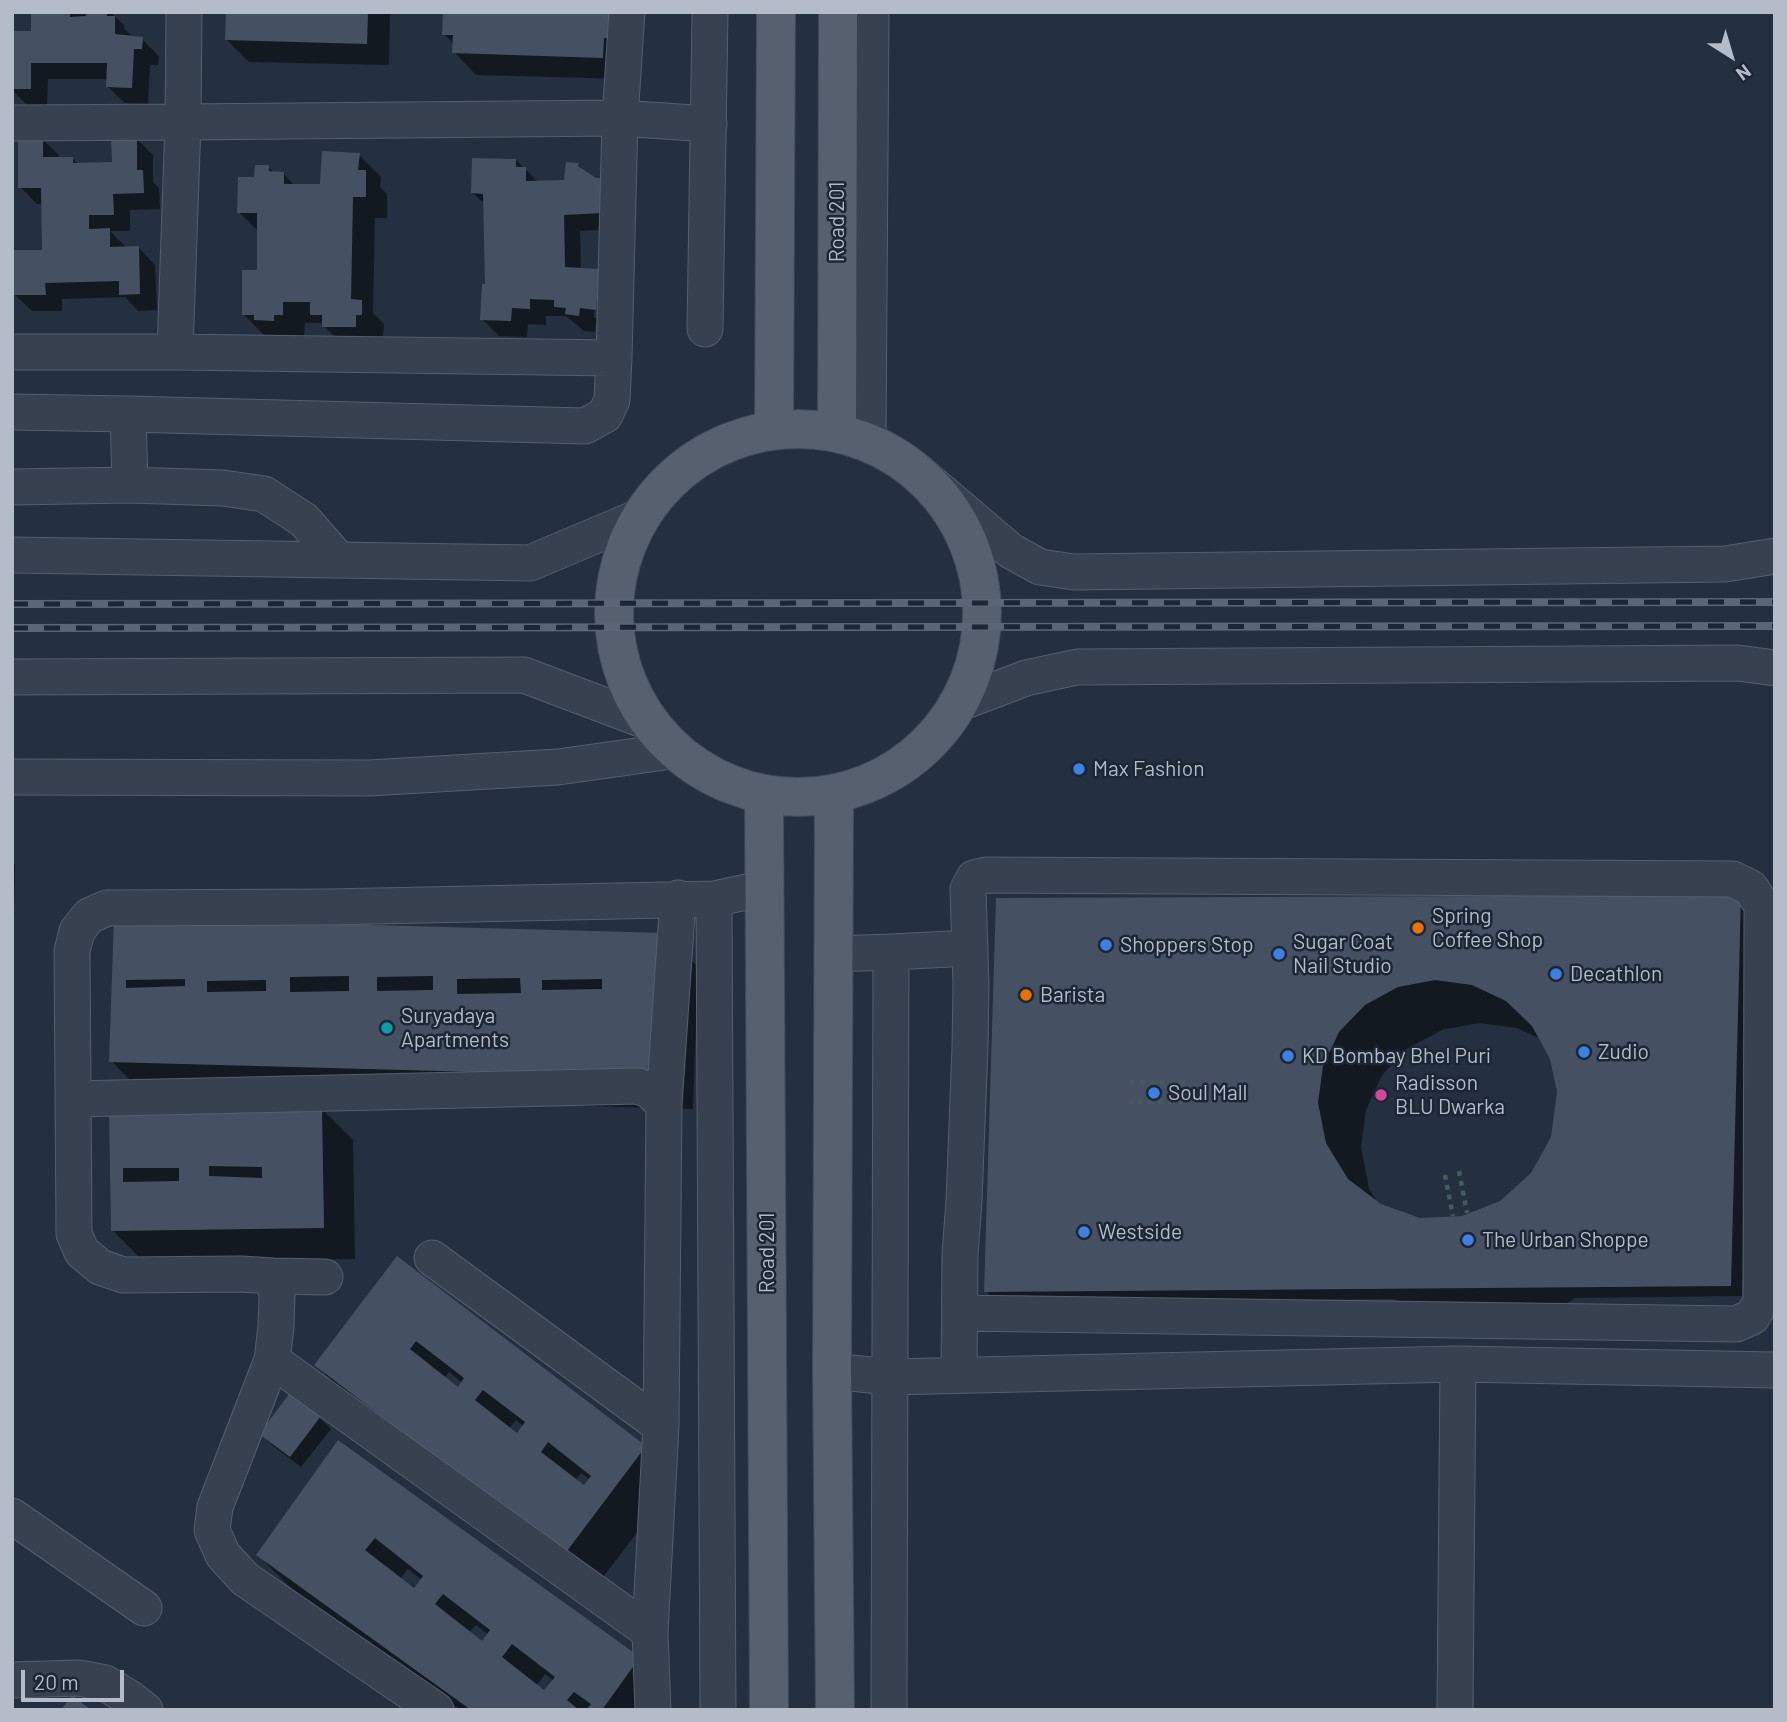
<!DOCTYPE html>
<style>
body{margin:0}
#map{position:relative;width:1787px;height:1722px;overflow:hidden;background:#242f3f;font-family:Barlow,sans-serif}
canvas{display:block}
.frame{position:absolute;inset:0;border:14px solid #b4bcca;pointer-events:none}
.north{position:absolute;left:1696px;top:21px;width:70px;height:70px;-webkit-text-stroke:5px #1d2634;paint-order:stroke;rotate:143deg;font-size:19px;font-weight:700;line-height:28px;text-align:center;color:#b4bcca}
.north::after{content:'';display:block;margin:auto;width:24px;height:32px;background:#b4bcca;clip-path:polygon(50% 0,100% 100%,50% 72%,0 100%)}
.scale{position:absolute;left:21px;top:1670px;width:103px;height:32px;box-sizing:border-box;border:4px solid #b4bcca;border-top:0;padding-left:9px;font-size:21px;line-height:24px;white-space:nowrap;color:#b4bcca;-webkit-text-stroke:5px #1d2634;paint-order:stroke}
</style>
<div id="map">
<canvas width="1787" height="1722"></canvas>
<div class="frame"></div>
<div class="north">N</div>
<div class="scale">20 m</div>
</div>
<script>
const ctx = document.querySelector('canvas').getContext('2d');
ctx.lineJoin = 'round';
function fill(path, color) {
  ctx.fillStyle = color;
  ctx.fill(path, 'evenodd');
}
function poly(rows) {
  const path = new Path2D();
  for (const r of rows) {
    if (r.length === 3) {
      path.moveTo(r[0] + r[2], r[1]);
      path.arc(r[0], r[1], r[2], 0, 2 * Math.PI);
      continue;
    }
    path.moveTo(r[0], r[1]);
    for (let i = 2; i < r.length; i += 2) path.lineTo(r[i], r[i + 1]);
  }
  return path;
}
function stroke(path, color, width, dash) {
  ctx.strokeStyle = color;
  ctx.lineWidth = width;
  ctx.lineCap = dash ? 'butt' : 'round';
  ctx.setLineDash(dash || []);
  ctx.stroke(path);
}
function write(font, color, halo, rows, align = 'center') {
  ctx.font = font + ' Barlow,sans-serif';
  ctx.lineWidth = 5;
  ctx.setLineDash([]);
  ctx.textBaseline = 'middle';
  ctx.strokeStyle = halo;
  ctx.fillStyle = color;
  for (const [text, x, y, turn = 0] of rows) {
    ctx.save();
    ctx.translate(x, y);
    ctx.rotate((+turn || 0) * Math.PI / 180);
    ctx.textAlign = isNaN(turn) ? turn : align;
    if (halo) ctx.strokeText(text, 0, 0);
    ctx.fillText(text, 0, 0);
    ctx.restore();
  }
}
fill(poly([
 [32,12,85,12,85,19,88,12,110,12,124,25,124,28,131,35,131,38,142,39,159,56,158,65,150,65,148,104,125,103,108,87,108,79,48,79,47,105,27,105,12,90,12,33,33,33],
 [228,12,390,12,389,65,249,62,227,40],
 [621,12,625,79,476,75,454,52,454,44,444,34],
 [136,138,153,155,153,182,159,188,160,209,130,210,130,231,110,231,126,247,139,248,155,265,157,310,138,311,125,297,62,299,62,311,32,311,15,295,43,252,43,204,37,204,20,187,42,139,59,155,59,159,73,159,78,164,114,164],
 [359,155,381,177,380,187,387,194,387,218,375,218,373,313,384,324,383,337,378,337,378,349,346,348,321,323,305,323,304,337,266,337,243,314,259,272,259,232,239,212,255,179,268,167,275,173,284,174,295,186,321,186],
 [516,160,539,183,566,182,578,165,587,174,599,180,616,196,618,229,580,231,581,269,598,271,612,326,596,324,595,332,584,331,566,316,546,316,546,325,528,324,527,337,499,336,482,319,487,286,485,204,473,193],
 [596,284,600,284,597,318,594,318],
 [12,861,15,865,14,917,12,917],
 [1740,897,1751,908,1742,1296,1575,1298,1560,1308,1438,1319,1394,1299,997,1302,986,1291,997,900],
 [1479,1023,1517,1028,1541,1039,1552,1058,1558,1092,1553,1137,1532,1174,1501,1202,1462,1218,1420,1219,1380,1206,1369,1189,1361,1147,1366,1110,1382,1075,1408,1048,1442,1030],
 [116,919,666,935,698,967,693,1109,143,1093,111,1061],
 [321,1108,353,1140,355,1259,145,1263,113,1231,111,1112],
 [397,1259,645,1448,677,1480,597,1585,348,1397,316,1365],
 [449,1372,463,1383,458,1389,444,1378],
 [516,1420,524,1427,517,1436,509,1429],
 [581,1473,590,1480,585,1488,575,1480],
 [290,1395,320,1418,331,1429,301,1467,272,1445,261,1434],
 [339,1443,639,1658,671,1690,657,1710,461,1710,290,1587,258,1555],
 [408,1569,422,1580,414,1590,400,1579],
 [476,1625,489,1635,482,1643,469,1633],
 [545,1674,554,1681,545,1692,536,1686]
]), '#0007');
fill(poly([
 [31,12,70,12,70,17,86,16,87,12,107,12,107,16,115,16,115,34,143,37,142,49,134,49,132,88,106,87,107,63,31,63,31,89,12,89,12,31,31,31],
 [226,12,368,12,367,44,225,40],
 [443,12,612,12,611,38,604,38,603,58,452,53,453,35,442,35],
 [137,136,137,170,143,170,144,193,113,194,114,215,89,215,89,229,110,228,110,247,139,246,140,294,119,295,119,281,45,283,46,295,13,295,13,250,42,250,41,188,18,188,18,137,43,137,43,157,73,157,73,163,112,162,111,137],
 [322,151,360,153,358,170,366,170,366,197,353,197,351,299,362,300,362,315,356,315,356,327,322,327,322,315,310,315,310,302,283,302,283,315,274,315,274,321,254,320,254,315,242,315,242,270,257,270,257,213,237,213,238,177,254,177,255,165,269,165,269,171,284,172,284,184,320,184],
 [472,158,516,159,516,167,526,167,526,181,564,180,566,162,579,163,578,166,596,178,600,178,602,213,564,215,565,267,599,269,596,310,580,308,579,316,565,314,566,308,554,307,554,300,530,299,530,309,512,308,511,321,480,320,482,284,485,284,483,194,471,193],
 [1741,895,1731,1286,984,1292,996,898],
 [1435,980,1472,985,1506,1001,1532,1026,1550,1059,1557,1092,1551,1137,1531,1173,1500,1201,1462,1216,1420,1218,1381,1204,1348,1179,1326,1143,1318,1103,1323,1066,1339,1032,1365,1005,1398,987],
 [114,918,666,933,662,1077,109,1062],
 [349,976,349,991,290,992,290,977],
 [433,976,433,990,377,991,377,977],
 [520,978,521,993,457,994,457,979],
 [185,979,185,986,126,988,126,980],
 [602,979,602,989,542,990,542,980],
 [266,980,266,991,207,992,207,981],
 [322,1107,324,1228,111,1231,109,1110],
 [209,1166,262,1167,262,1178,209,1176],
 [123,1168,179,1168,179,1181,123,1182],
 [397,1256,646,1446,564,1555,314,1365],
 [416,1341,464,1378,458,1387,410,1349],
 [483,1390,525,1422,517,1433,475,1400],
 [548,1442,591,1476,584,1485,541,1452],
 [290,1393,321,1416,290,1457,259,1434],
 [338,1440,640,1657,602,1710,586,1710,591,1704,574,1692,567,1700,579,1710,471,1710,256,1555],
 [375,1538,423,1576,414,1588,365,1550],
 [443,1594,490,1630,482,1641,435,1604],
 [512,1644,555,1677,544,1690,502,1657],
 [72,1695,91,1710,61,1710]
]), '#455163');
const minor = poly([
 [184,12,183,122,620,118,709,124],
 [12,123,183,122,175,352,614,358,620,118,627,12],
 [705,329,710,12],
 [12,352,175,352],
 [12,412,128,414,585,426,605,415,612,400,614,358],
 [128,414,130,485],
 [868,441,871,12],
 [923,476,1011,551,1040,567,1074,572,1725,564,1775,556],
 [12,487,130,485,223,488,264,494,304,520,339,560],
 [12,555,530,563,644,515],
 [12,677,524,675,651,723],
 [955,705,1026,678,1077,667,1738,663,1775,668],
 [12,777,369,778,558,767,672,751],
 [891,952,970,948],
 [833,954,891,952,889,1710],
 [73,1099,638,1086,650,1091,664,1105,661,1426],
 [664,1105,678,898],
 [432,1258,661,1426,650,1632],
 [273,1276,325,1277],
 [272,1360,650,1632,653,1710],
 [832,1371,889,1377,1458,1364,1775,1370],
 [959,1375,960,1254,964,1201,970,1047,971,986,968,889,974,878,986,875,1733,879,1751,888,1762,906,1761,1302,1752,1317,1736,1324,960,1313],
 [12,1516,144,1608],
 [12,1680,79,1678,105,1683,131,1699,145,1710],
 [436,1710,245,1579,223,1555,212,1530,215,1507,272,1360,276,1327,277,1295,273,1276,241,1274,123,1275,100,1267,82,1252,74,1234,72,951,77,931,89,916,107,908,328,907,714,899],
 [718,1710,714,899,765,888],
 [1455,1710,1458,1364]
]);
const major = poly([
 [774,429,776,12],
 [798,613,184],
 [837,431,838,12],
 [764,796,769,1710],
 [834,798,832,1371,835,1710]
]);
stroke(minor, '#565f6d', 37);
stroke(major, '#414a58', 40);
stroke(poly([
 [1130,1082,1187,1084],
 [1128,1102,1187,1102],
 [1459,1171,1467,1213],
 [1445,1175,1453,1216]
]), '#445a5d', 4.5, [5, 5]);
stroke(minor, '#38414f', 35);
stroke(major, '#56606f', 38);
const rail = poly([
 [12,604,1775,602],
 [12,628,1775,626]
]);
stroke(rail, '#5a6576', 8);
stroke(rail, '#1d2634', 5, [16]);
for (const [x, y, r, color] of [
 [1079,769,7,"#3f7fe0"],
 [1418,928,7,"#e8710a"],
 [1106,945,7,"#3f7fe0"],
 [1279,954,7,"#3f7fe0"],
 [1556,974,7,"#3f7fe0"],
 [1026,995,7,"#e8710a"],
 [387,1028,7,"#0f9aa8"],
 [1584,1052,7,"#3f7fe0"],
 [1288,1056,7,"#3f7fe0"],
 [1154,1093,7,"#3f7fe0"],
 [1381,1095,7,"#d1479c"],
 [1084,1232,7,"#3f7fe0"],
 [1468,1240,7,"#3f7fe0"]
]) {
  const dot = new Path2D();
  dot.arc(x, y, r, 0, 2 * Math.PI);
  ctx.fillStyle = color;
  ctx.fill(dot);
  stroke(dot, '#1d2634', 2.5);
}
write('21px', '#b4bcca', '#1d2634', [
 ["Road 201",837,222,-90],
 ["Road 201",767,1253,-90]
]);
write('21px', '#b4bcca', '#1d2634', [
 ["Max Fashion",1093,769],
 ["Spring",1432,916],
 ["Coffee Shop",1432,940],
 ["Sugar Coat",1293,942],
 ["Nail Studio",1293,966],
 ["Shoppers Stop",1120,945],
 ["Decathlon",1570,974],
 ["Barista",1040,995],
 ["Suryadaya",401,1016],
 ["Apartments",401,1040],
 ["Zudio",1598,1052],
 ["KD Bombay Bhel Puri",1302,1056],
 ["Radisson",1395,1083],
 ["BLU Dwarka",1395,1107],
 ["Soul Mall",1168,1093],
 ["Westside",1098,1232],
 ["The Urban Shoppe",1482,1240]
], 'left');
</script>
